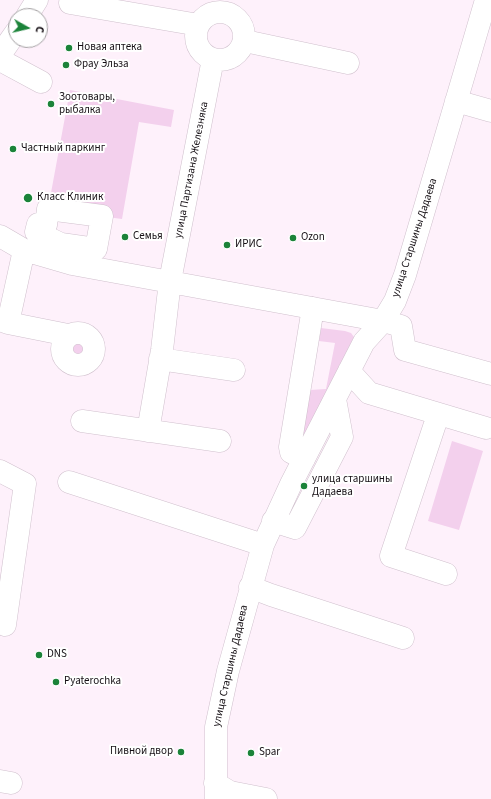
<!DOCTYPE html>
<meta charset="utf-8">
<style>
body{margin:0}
#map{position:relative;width:491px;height:799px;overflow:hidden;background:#fef1fb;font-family:"Source Sans 3",sans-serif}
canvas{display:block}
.north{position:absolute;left:8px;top:8px;width:40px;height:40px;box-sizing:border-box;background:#fff;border:1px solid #a29fa1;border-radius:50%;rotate:98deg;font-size:11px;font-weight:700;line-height:16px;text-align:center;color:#161015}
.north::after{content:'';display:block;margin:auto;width:14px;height:18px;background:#1b8339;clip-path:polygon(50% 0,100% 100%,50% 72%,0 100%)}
</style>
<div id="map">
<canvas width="491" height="799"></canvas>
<div class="north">С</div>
</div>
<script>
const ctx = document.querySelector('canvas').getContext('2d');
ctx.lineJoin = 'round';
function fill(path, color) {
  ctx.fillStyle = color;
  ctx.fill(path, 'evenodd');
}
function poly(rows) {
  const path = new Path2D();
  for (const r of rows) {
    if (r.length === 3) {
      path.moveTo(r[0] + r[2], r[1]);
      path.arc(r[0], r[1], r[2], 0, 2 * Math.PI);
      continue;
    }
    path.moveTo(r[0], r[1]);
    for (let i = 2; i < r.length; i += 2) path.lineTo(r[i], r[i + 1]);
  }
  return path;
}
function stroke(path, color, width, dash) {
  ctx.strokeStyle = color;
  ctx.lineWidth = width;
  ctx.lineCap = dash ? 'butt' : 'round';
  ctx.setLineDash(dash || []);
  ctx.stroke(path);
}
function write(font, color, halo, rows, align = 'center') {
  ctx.font = font + ' "Source Sans 3",sans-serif';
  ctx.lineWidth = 4;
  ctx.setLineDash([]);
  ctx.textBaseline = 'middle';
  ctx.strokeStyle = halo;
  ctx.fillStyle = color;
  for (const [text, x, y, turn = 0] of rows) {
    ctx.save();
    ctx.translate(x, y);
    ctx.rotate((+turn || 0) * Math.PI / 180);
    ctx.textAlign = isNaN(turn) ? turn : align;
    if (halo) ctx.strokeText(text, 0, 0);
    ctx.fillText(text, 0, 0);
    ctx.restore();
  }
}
fill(poly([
 [70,90,174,110,171,127,139,122,122,219,48,209],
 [321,328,345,331,351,333,354,337,300,447,310,390,326,389,335,343,319,341],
 [78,349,11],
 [452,441,483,451,459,530,428,521]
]), '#f3d0ed');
const minor = poly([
 [70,3,193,24,198,26],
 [220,36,24],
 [27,16,37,0],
 [245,41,348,63],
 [0,55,16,32],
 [0,60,41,82],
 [456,101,491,111],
 [48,209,102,216,96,249,61,244,36,232,38,224,46,225,48,209],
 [0,236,24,250,72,264,383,321,401,326,405,350,491,374],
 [0,320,8,323,24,250],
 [8,323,68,335],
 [78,349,16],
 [160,359,234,370],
 [349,371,369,393,486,428],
 [438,415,391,556,446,574],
 [82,421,220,441],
 [148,431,162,350,170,281,213,59],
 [304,459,291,452,290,447,313,308],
 [0,471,25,484,5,625],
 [69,482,263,545],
 [273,521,295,528,342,437,335,399],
 [250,587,271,595,403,638],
 [0,781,11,783],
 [215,783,230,792,266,799],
 [216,799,216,727,228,671,263,545,291,484,364,342,383,321,395,301,405,275,486,0]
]);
stroke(minor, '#d0c0cd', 23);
stroke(minor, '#fff', 22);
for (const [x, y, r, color] of [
 [69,48,4,"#1b8339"],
 [66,65,4,"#1b8339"],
 [51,104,4,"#1b8339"],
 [13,149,4,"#1b8339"],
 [28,198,5,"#1b8339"],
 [125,237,4,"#1b8339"],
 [293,238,4,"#1b8339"],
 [227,245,4,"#1b8339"],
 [304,486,4,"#1b8339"],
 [39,655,4,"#1b8339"],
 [56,682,4,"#1b8339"],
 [181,752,4,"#1b8339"],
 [251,753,4,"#1b8339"]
]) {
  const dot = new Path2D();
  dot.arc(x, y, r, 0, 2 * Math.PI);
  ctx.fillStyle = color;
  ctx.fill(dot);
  stroke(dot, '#fff', 1.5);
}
write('11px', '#161015', '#fff', [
 ["Новая аптека",77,48],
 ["Фрау Эльза",74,65],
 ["Зоотовары,",59,98],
 ["рыбалка",59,111],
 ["Частный паркинг",21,149],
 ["Класс Клиник",37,198],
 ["Семья",133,237],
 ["Ozon",301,238],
 ["ИРИС",235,245],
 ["улица старшины",312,480],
 ["Дадаева",312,493],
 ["DNS",47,655],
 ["Pyaterochka",64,682],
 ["Пивной двор",173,752,"right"],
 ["Spar",259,753]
], 'left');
write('11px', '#161015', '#fff', [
 ["улица Партизана Железняка",192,170,-79],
 ["улица Старшины Дадаева",415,238,-72],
 ["улица Старшины Дадаева",231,666,-77]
]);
</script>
